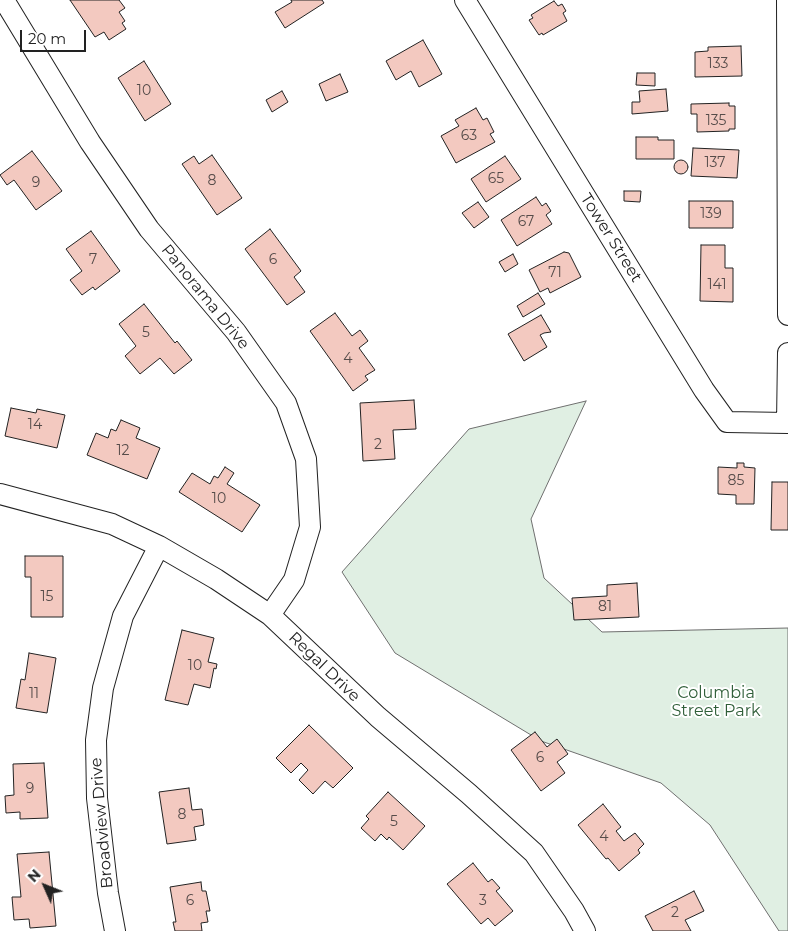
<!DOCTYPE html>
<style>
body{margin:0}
#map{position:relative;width:788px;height:931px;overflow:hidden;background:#fff;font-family:Montserrat,sans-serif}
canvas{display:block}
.north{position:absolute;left:20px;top:861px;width:50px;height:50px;-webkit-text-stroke:4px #fff;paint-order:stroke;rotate:314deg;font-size:14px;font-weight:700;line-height:20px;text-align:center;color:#222}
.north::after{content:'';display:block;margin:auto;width:18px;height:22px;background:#222;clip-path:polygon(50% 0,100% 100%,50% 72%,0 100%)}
.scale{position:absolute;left:20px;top:30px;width:66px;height:22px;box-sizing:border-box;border:2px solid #222;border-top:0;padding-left:6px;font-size:15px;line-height:18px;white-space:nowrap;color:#222;-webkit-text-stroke:4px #fff;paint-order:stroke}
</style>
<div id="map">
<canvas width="788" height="931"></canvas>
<div class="north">N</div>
<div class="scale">20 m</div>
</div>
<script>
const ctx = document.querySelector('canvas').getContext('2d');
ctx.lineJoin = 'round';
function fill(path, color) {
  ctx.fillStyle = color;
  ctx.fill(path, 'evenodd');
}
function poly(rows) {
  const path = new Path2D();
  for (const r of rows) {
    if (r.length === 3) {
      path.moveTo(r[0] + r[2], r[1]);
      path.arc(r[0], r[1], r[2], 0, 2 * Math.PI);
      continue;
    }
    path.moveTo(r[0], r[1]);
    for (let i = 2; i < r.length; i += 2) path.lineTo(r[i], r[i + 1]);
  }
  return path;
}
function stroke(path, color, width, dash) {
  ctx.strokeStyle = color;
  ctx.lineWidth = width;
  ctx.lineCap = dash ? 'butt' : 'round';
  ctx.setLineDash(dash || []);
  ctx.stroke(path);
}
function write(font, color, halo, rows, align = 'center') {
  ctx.font = font + ' Montserrat,sans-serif';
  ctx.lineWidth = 4;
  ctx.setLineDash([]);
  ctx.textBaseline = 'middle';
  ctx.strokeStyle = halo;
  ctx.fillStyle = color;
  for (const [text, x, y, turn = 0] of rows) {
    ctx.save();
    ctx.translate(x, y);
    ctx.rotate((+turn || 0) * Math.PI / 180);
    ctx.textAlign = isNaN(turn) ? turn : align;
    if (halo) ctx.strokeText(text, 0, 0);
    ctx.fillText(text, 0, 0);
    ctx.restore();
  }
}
const green = poly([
 [586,401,531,519,544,578,602,632,788,628,788,931,779,931,710,825,661,783,541,741,395,653,342,572,469,429,586,401]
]);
fill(green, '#e0efe3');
stroke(green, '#6f6f6f', 1);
const building = poly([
 [70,0,119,0,125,8,119,12,125,21,122,23,126,29,109,40,104,32,95,37,70,0],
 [291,0,322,0,324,3,285,28,275,12,292,2,291,0],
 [554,1,558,6,562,4,566,11,563,13,567,21,543,35,542,33,539,35,529,20,533,18,531,15,554,1],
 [423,40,442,74,419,87,411,71,396,80,386,61,423,40],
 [741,46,742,76,695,77,695,52,708,51,708,47,741,46],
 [144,61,171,104,145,121,118,78,144,61],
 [637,73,655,73,655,86,636,85,637,73],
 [340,74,348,92,326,101,319,84,340,74],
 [666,89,668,111,632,114,632,102,640,102,639,91,666,89],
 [282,91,288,102,272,112,266,100,282,91],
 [729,103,729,106,735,106,735,129,729,129,729,131,697,132,697,114,691,114,691,104,729,103],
 [476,108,483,120,487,118,494,132,490,134,495,142,456,163,441,136,459,126,455,120,476,108],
 [636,137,658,137,658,140,674,140,674,159,636,159,636,137],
 [693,148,739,150,737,178,691,176,693,148],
 [32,151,62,191,36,210,14,180,7,185,0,175,32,151],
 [212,155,242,198,217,215,182,164,194,156,199,164,212,155],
 [505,156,521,179,486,202,471,179,505,156],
 [681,167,7],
 [624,191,641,191,640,202,624,201,624,191],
 [536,197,542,206,546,203,551,211,546,215,552,224,517,246,501,220,536,197],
 [689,201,733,201,733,228,689,228,689,201],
 [478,202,489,217,474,228,462,213,478,202],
 [270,229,301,271,294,277,305,292,287,305,245,249,270,229],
 [91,231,120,271,95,290,93,287,82,295,70,280,82,271,66,249,91,231],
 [701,245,725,245,725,268,733,268,733,302,700,301,701,245],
 [564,252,569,253,581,277,550,293,548,288,540,292,529,270,564,252],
 [513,254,518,264,505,272,499,262,513,254],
 [538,293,545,304,523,317,517,306,538,293],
 [144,304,175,343,177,341,192,360,174,374,160,358,140,374,125,356,136,346,119,324,144,304],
 [335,313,352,336,360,330,368,341,359,348,375,370,365,376,368,380,353,391,310,331,335,313],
 [541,315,551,332,544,333,540,335,547,347,524,361,508,334,541,315],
 [414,400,416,429,393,430,395,459,363,461,360,403,414,400],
 [11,408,36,413,37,409,65,415,57,448,5,436,11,408],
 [121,420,140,428,136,438,160,448,147,479,87,455,96,433,108,438,111,429,116,431,121,420],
 [737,463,744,463,744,467,755,468,754,504,736,504,736,495,718,494,718,467,737,468,737,463],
 [225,467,234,473,227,484,260,505,242,532,179,492,192,473,210,484,214,476,218,478,225,467],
 [772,482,788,482,788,530,771,530,772,482],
 [25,556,63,556,63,617,31,617,31,577,25,577,25,556],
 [637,583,639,617,574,620,572,598,607,596,607,585,637,583],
 [182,630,214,638,208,662,217,664,216,669,214,668,210,688,194,684,188,705,165,700,182,630],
 [29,653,56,658,47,713,16,708,21,679,25,680,29,653],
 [309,725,353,768,333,788,325,781,313,794,299,780,308,770,301,763,291,773,276,758,309,725],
 [535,732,547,747,557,739,568,754,557,762,565,773,541,791,511,750,535,732],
 [44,763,48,818,20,819,20,812,6,813,5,796,14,795,13,764,44,763],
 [189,788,192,810,202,809,204,825,194,827,196,840,167,844,159,792,189,788],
 [388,792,425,826,403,850,389,837,387,840,381,834,375,841,361,828,369,819,366,816,388,792],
 [603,804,621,827,616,831,624,841,635,833,644,844,638,850,640,853,619,871,608,858,606,859,578,825,603,804],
 [49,852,56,926,30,928,29,919,14,920,12,897,21,897,17,854,49,852],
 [473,863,488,882,492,879,500,888,496,891,513,911,495,926,488,918,481,924,447,884,473,863],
 [201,882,202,891,206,891,210,911,206,911,208,922,201,923,202,931,175,931,173,922,176,922,170,887,201,882],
 [694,891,704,911,685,920,691,931,653,931,645,916,694,891]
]);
fill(building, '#f3c9c0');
stroke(building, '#222', 1);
const street = poly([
 [4,0,90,142,149,229,236,332,286,403,306,459,310,527,294,580,270,615],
 [465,0,704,390,727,422,788,423],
 [787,0,788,315],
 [787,423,788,353],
 [0,494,112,524,159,546,216,579,270,615,378,717,469,794,534,853,574,911,585,931],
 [115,931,108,893,97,798,96,740,103,688,123,616,159,546]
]);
stroke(street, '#222', 22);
stroke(street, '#fff', 20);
write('14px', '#564c4a', null, [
 ["133",718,64],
 ["10",144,91],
 ["135",716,121],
 ["63",469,136],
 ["137",715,163],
 ["65",496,179],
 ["8",212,181],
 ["9",36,183],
 ["139",711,214],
 ["67",526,222],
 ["7",93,260],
 ["6",273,260],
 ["71",555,273],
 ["141",717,285],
 ["5",146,333],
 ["4",348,359],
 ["14",35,425],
 ["2",378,445],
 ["12",123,451],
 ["85",736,481],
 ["10",219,499],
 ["15",47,597],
 ["81",605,607],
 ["10",195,666],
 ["11",34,694],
 ["6",540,758],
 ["9",30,789],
 ["8",182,815],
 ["5",394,822],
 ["4",604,837],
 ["6",190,901],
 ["3",483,901],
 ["2",675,913]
]);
write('16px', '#222', '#fff', [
 ["Tower Street",611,238,58],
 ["Panorama Drive",205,297,51],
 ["Regal Drive",324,667,44],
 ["Broadview Drive",102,823,-95]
]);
write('16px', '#2f5e38', '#fff', [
 ["Columbia",716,693],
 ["Street Park",716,711]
]);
</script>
